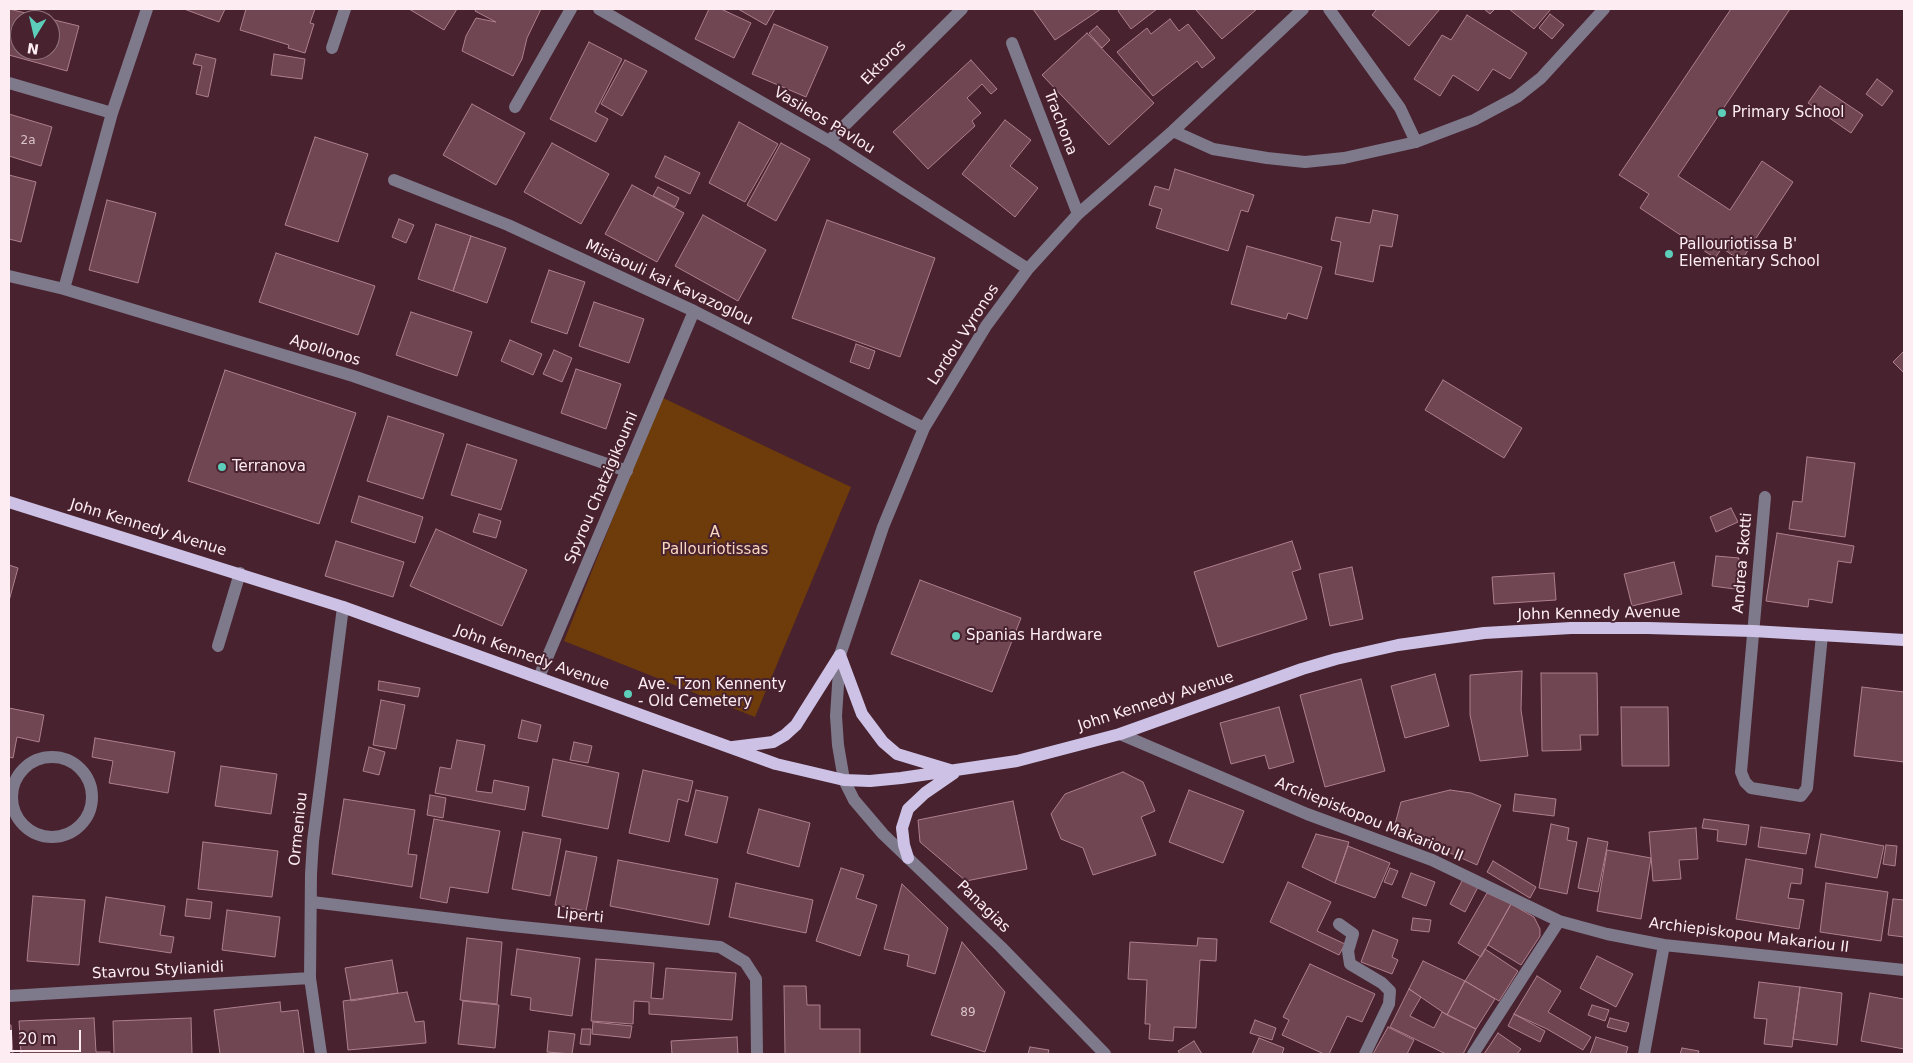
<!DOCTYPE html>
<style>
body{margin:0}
#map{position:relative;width:1913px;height:1063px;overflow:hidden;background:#48222f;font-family:"DejaVu Sans",sans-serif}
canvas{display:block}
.frame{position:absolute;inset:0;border:10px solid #fdedf2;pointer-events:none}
.north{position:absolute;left:10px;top:10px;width:50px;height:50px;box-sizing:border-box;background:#48222f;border:1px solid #90737d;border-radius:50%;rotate:189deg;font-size:14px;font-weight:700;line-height:20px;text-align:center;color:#fdedf2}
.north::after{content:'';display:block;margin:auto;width:18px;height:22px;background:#5dceb9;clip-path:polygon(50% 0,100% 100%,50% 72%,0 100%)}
.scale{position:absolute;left:10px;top:1030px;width:71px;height:22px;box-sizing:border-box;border:2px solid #fdedf2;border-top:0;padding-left:6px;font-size:15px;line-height:18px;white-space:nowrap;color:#fdedf2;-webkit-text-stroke:4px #48222f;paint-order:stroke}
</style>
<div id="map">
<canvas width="1913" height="1063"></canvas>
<div class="frame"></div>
<div class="north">N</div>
<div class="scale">20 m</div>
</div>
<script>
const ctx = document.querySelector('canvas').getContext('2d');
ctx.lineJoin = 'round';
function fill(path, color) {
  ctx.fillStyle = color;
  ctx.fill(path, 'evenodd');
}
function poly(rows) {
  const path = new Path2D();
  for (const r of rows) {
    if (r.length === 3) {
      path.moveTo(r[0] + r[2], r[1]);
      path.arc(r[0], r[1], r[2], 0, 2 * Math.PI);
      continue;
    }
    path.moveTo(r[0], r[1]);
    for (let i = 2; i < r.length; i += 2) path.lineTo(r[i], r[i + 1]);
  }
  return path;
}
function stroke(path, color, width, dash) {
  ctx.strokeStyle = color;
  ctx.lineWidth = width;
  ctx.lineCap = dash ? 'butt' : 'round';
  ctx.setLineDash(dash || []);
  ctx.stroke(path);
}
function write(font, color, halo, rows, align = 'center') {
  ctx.font = font + ' "DejaVu Sans",sans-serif';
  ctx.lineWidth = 4;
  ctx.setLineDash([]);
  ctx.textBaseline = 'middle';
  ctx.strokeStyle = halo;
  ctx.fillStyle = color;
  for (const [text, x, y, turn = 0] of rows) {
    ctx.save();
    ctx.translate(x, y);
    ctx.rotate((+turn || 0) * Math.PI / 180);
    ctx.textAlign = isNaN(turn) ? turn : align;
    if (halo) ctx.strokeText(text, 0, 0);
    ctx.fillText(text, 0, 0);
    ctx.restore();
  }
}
fill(poly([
 [661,397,851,487,755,717,564,641]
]), '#6d3c0a');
const building = poly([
 [9,9,79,26,67,71,9,55,9,9],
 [20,20,50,20,50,50,20,50,20,20],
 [184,9,225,9,219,22,184,9],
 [246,9,315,9,310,23,314,24,305,53,288,48,289,45,240,30,246,9],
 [409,9,457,9,444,30,409,9],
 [476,9,541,9,527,38,522,59,513,76,462,51,466,36,476,18,496,22,475,11,476,9],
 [709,9,721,9,751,23,734,58,695,39,709,9],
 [738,9,775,9,766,25,738,9],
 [1033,9,1101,9,1055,40,1033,9],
 [1120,9,1157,9,1131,29,1118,11,1120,9],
 [1195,9,1257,9,1222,39,1195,9],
 [1377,9,1440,9,1409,46,1372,15,1377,9],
 [1484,9,1495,9,1490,14,1484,9],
 [1509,9,1551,9,1534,29,1509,9],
 [1731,9,1790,9,1678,176,1730,210,1762,161,1793,182,1741,261,1722,248,1715,258,1640,208,1649,194,1619,175,1731,9],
 [1550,14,1564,25,1552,39,1539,28,1550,14],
 [1467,15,1527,53,1510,79,1493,69,1478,91,1453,75,1440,96,1414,79,1442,35,1451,40,1467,15],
 [1170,19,1179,31,1188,24,1215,58,1202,68,1197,61,1153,96,1117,52,1147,28,1151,34,1170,19],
 [774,24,828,47,806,97,752,74,774,24],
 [1097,26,1110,40,1102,48,1089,33,1097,26],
 [1087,33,1154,103,1109,145,1042,75,1087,33],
 [589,42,622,59,595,112,608,119,596,142,550,119,589,42],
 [196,54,216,59,208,97,196,94,202,66,193,64,196,54],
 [274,54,305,59,302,79,271,75,274,54],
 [625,60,647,71,622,116,601,104,625,60],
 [971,60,997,89,991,94,982,84,967,98,981,113,972,121,975,126,928,169,893,132,971,60],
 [1877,79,1893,91,1882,106,1866,94,1877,79],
 [1820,86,1863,115,1851,133,1808,103,1820,86],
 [472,104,525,133,496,185,443,155,472,104],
 [9,114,52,127,41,166,9,156,9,114],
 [1005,120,1031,140,1010,166,1038,188,1015,217,962,174,1005,120],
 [739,122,778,144,745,202,709,183,739,122],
 [315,137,368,154,338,242,285,225,315,137],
 [552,143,609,174,581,224,524,192,552,143],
 [781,143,810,159,776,221,747,205,781,143],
 [665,156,700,173,690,194,655,177,665,156],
 [1175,169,1254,195,1248,212,1241,210,1228,251,1156,228,1162,209,1149,205,1155,186,1169,190,1175,169],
 [9,175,36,182,21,242,9,239,9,175],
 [632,185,684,213,657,262,605,234,632,185],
 [658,187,679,198,675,207,653,196,658,187],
 [107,200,156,213,138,283,89,270,107,200],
 [1373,210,1398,215,1392,247,1380,245,1373,282,1335,274,1341,242,1331,240,1336,217,1370,223,1373,210],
 [703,215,766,250,738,301,675,266,703,215],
 [399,219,414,225,406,243,392,237,399,219],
 [827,220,935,258,900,357,792,318,827,220],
 [436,224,471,236,453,291,418,279,436,224],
 [471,236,506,248,487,303,453,291,471,236],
 [1247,246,1322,267,1307,319,1288,313,1286,319,1231,304,1247,246],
 [276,253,375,286,358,335,259,302,276,253],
 [549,270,585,282,567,334,531,322,549,270],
 [594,302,644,319,629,363,579,346,594,302],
 [411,312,472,332,457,376,396,355,411,312],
 [510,340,542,354,533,375,501,361,510,340],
 [856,344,875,351,869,369,850,362,856,344],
 [554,350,572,358,562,382,543,374,554,350],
 [1904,351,1904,373,1893,362,1904,351],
 [576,369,621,384,606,429,561,413,576,369],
 [225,370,356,413,319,524,188,481,225,370],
 [1443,380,1522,428,1504,458,1425,410,1443,380],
 [388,416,444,434,423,499,367,481,388,416],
 [467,444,517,460,501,510,451,495,467,444],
 [1807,457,1855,463,1845,537,1789,529,1793,501,1802,502,1807,457],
 [359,496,423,517,415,543,351,522,359,496],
 [1731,508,1738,522,1716,532,1710,517,1731,508],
 [479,514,501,521,496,538,473,532,479,514],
 [436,529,527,570,502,626,410,586,436,529],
 [1777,533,1854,546,1851,563,1838,561,1832,603,1809,599,1808,607,1766,601,1777,533],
 [336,541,404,562,393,597,325,576,336,541],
 [1292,541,1301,569,1292,572,1307,619,1218,647,1194,572,1292,541],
 [1716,556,1739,558,1735,589,1712,586,1716,556],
 [1674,562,1682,594,1632,606,1624,574,1674,562],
 [9,565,18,568,9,601,9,565],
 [1352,567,1363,619,1330,626,1319,574,1352,567],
 [1554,573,1556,600,1494,604,1492,577,1554,573],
 [920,580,1021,618,992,692,891,654,920,580],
 [1522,671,1521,710,1528,756,1480,761,1470,715,1470,675,1522,671],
 [1541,673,1597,673,1598,735,1580,735,1581,750,1542,751,1541,673],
 [1435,674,1449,726,1405,738,1391,686,1435,674],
 [1361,679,1385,771,1325,787,1300,695,1361,679],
 [379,681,420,688,418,697,378,690,379,681],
 [1862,687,1904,692,1904,762,1854,756,1862,687],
 [381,700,405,705,396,749,373,745,381,700],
 [1279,707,1294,762,1269,769,1265,755,1231,764,1220,723,1279,707],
 [1621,707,1668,707,1669,766,1622,766,1621,707],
 [9,708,44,715,39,742,17,737,13,758,9,757,9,708],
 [522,720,541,725,537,742,518,738,522,720],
 [95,738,175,752,168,793,109,783,113,761,92,757,95,738],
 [457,740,485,745,476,791,492,793,494,780,529,787,525,810,435,793,440,767,451,769,457,740],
 [574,742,592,746,588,763,570,760,574,742],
 [369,747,385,752,379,775,363,771,369,747],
 [553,759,619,773,608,829,542,816,553,759],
 [221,766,277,774,271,814,215,806,221,766],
 [643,770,693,781,688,802,678,799,669,842,629,833,643,770],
 [1123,772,1143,782,1155,811,1141,817,1156,855,1093,875,1083,848,1061,839,1051,814,1065,794,1123,772],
 [696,790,728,797,717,843,685,835,696,790],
 [1189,790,1244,811,1223,863,1169,842,1189,790],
 [1450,790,1471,793,1501,805,1477,865,1394,828,1401,802,1450,790],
 [1515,794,1556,799,1554,816,1513,811,1515,794],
 [430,795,446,798,443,818,427,815,430,795],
 [344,799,415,810,408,854,417,855,412,887,332,874,344,799],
 [1013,801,1027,869,966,881,920,842,918,820,1013,801],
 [759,809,810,823,799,867,747,853,759,809],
 [434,819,500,831,488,893,450,887,447,903,420,898,434,819],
 [1704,819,1749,825,1746,845,1717,841,1718,830,1702,828,1704,819],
 [1551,824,1569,828,1567,840,1577,842,1567,894,1539,888,1551,824],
 [1761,827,1810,834,1806,854,1758,847,1761,827],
 [1696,828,1698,859,1679,860,1681,879,1653,881,1649,832,1696,828],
 [523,832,561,839,550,896,512,889,523,832],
 [1316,834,1349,842,1335,883,1302,867,1316,834],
 [1821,834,1884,846,1877,878,1815,867,1821,834],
 [1588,838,1608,842,1598,892,1578,888,1588,838],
 [203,842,278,851,272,897,198,889,203,842],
 [1886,845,1897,846,1895,866,1883,864,1886,845],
 [1348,846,1390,863,1375,898,1335,883,1348,846],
 [1607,850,1651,858,1641,919,1597,911,1607,850],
 [566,851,597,857,586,911,555,905,566,851],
 [1746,859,1803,869,1801,884,1791,883,1788,898,1804,900,1799,929,1736,919,1746,859],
 [618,860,718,879,709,925,610,906,618,860],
 [1493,861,1536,887,1530,898,1487,872,1493,861],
 [841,868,864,875,856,898,877,905,860,956,816,941,841,868],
 [1390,868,1398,871,1392,885,1384,882,1390,868],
 [1411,873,1435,882,1426,906,1402,897,1411,873],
 [1463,879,1478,887,1465,912,1450,904,1463,879],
 [1288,882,1331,902,1317,931,1345,944,1339,955,1270,922,1288,882],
 [736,883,813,900,806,933,729,917,736,883],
 [1826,883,1888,892,1881,941,1820,932,1826,883],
 [902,884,948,928,935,974,907,966,909,955,884,949,902,884],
 [1487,893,1511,904,1481,957,1458,943,1487,893],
 [33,896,85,900,79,965,27,961,33,896],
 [106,897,165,906,160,935,174,937,171,953,99,942,106,897],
 [187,899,212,902,210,919,185,916,187,899],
 [1893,899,1904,900,1904,937,1888,935,1893,899],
 [1511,904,1534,917,1540,929,1540,936,1521,965,1488,945,1511,904],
 [227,910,280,917,275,957,222,950,227,910],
 [1413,918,1431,920,1429,932,1411,930,1413,918],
 [1373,930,1398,940,1392,957,1398,960,1392,974,1361,962,1373,930],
 [467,938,502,942,497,1004,460,1000,467,938],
 [1198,938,1217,939,1216,961,1200,960,1196,1028,1174,1027,1173,1041,1149,1039,1150,1024,1145,1024,1147,980,1128,979,1130,942,1197,946,1198,938],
 [962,942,1005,992,985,1052,931,1035,962,942],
 [517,949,580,958,572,1016,530,1010,531,998,511,995,517,949],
 [1485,949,1518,971,1499,1001,1465,981,1485,949],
 [1597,956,1633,974,1616,1007,1580,988,1597,956],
 [596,959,654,963,651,998,663,999,666,968,736,973,732,1020,649,1014,649,1002,634,1001,633,1024,591,1021,596,959],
 [392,960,398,993,351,1001,345,968,392,960],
 [1423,961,1465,981,1447,1015,1409,989,1423,961],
 [1310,964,1375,994,1362,1022,1347,1016,1329,1054,1324,1054,1282,1035,1289,1020,1283,1017,1310,964],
 [1537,976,1561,991,1548,1012,1591,1037,1583,1050,1547,1029,1514,1014,1537,976],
 [1465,981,1495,999,1476,1029,1447,1015,1465,981],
 [1759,982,1800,987,1792,1047,1764,1044,1767,1019,1754,1018,1759,982],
 [784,986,806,986,807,1005,820,1005,820,1029,860,1029,860,1054,785,1054,784,986],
 [1800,987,1842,993,1837,1045,1793,1039,1800,987],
 [1409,989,1421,997,1410,1016,1434,1028,1442,1012,1476,1029,1463,1054,1446,1054,1390,1027,1409,989],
 [407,992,415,1022,424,1021,426,1043,348,1050,343,1001,407,992],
 [1870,993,1904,999,1904,1049,1861,1041,1870,993],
 [463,1001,499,1005,495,1048,458,1044,463,1001],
 [280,1002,281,1012,298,1010,304,1054,220,1054,214,1010,280,1002],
 [1592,1005,1609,1010,1605,1021,1588,1015,1592,1005],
 [1514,1014,1545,1031,1540,1042,1508,1026,1514,1014],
 [94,1018,96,1052,110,1052,110,1054,21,1054,19,1021,94,1018],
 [191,1018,192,1054,114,1054,113,1021,191,1018],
 [1610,1018,1629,1023,1626,1032,1607,1027,1610,1018],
 [1255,1020,1276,1028,1272,1040,1250,1033,1255,1020],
 [593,1022,632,1026,630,1038,592,1034,593,1022],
 [9,1025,11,1025,13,1054,9,1054,9,1025],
 [1388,1027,1414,1040,1407,1054,1373,1054,1388,1027],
 [582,1029,591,1029,590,1045,580,1044,582,1029],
 [549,1031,575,1034,572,1054,547,1052,549,1031],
 [1498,1033,1521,1049,1517,1054,1484,1054,1498,1033],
 [737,1037,738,1054,672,1054,671,1041,737,1037],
 [1596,1037,1628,1047,1626,1054,1590,1054,1596,1037],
 [1259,1038,1284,1048,1282,1054,1252,1054,1259,1038],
 [1194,1041,1202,1054,1180,1054,1178,1051,1194,1041],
 [1030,1047,1049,1050,1048,1054,1028,1054,1030,1047],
 [1682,1048,1699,1051,1698,1054,1680,1054,1682,1048]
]);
fill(building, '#704653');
stroke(building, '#ae7f8d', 1);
stroke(poly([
 [599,9,829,141,1028,269],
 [1329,9,1400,108,1416,142],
 [1012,43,1078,214],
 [332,48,345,9],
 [9,83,112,113],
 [515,107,571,9],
 [1173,131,1213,149,1267,158,1305,162,1344,158,1416,142,1474,120,1517,97,1541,78,1604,9],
 [829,141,962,9],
 [394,180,508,225,694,311,924,428],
 [9,276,64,289,353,376,627,471],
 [64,289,112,113,147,9],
 [1765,497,1741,772,1745,782,1751,788,1801,796,1807,788,1822,635],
 [218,646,240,573],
 [539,677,694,311],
 [1120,734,1307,814,1432,860,1559,921,1607,934,1664,945,1904,970],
 [52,797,40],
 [312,902,502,925,720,947,745,962,756,979,757,1054],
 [1339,924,1353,934,1348,951,1350,964,1382,983,1390,991,1389,1004,1365,1054],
 [9,996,310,978],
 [321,1054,310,978,311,874,313,841,343,607],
 [1105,1054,1001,947,883,834,854,800,844,780,838,745,836,716,840,655,883,527,924,428,986,326,1028,269,1078,214,1173,131,1303,9],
 [1473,1054,1559,921],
 [1644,1054,1664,945]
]), '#7e798b', 12);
stroke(poly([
 [9,502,343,607,776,764,844,780,870,781,901,778,1017,761,1120,734,1302,669,1336,659,1398,645,1484,633,1571,628,1648,628,1753,631,1904,640],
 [840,655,862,714,883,742,897,754,950,770],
 [733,747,773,742,785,735,796,725,840,655],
 [908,858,904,845,902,828,908,809,925,793,954,773]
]), '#cdc2e6', 12);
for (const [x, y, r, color] of [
 [1722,113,5,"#5dceb9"],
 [1669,254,5,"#5dceb9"],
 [222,467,5,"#5dceb9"],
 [956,636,5,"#5dceb9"],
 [628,694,5,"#5dceb9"]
]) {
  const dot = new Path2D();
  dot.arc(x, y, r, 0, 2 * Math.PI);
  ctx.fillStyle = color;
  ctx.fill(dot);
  stroke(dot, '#48222f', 2);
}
write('12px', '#dac3ca', null, [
 ["2a",28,141],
 ["89",968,1013]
]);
write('15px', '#fdedf2', '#48222f', [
 ["Ektoros",884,63,-45],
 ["Vasileos Pavlou",824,121,31],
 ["Trachona",1060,123,69],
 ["Misiaouli kai Kavazoglou",669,283,25],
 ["Lordou Vyronos",964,335,-57],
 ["Apollonos",325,351,17],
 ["Spyrou Chatzigikoumi",602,488,-67],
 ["John Kennedy Avenue",148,528,17],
 ["Andrea Skotti",1743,563,-85],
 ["John Kennedy Avenue",1599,614,-1],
 ["John Kennedy Avenue",532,658,20],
 ["John Kennedy Avenue",1156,702,-18],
 ["Archiepiskopou Makariou II",1369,820,22],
 ["Ormeniou",299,829,-84],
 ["Panagias",983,907,44],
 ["Liperti",580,916,6],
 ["Archiepiskopou Makariou II",1749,936,7],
 ["Stavrou Stylianidi",158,971,-3]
]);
write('15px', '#fdedf2', '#48222f', [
 ["Primary School",1732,113],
 ["Pallouriotissa B'",1679,245],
 ["Elementary School",1679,262],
 ["Terranova",232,467],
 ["Spanias Hardware",966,636],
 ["Ave. Tzon Kennenty",638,685],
 ["- Old Cemetery",638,702]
], 'left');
write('15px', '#f9d7bd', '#48222f', [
 ["A",715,533],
 ["Pallouriotissas",715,550]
]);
</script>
